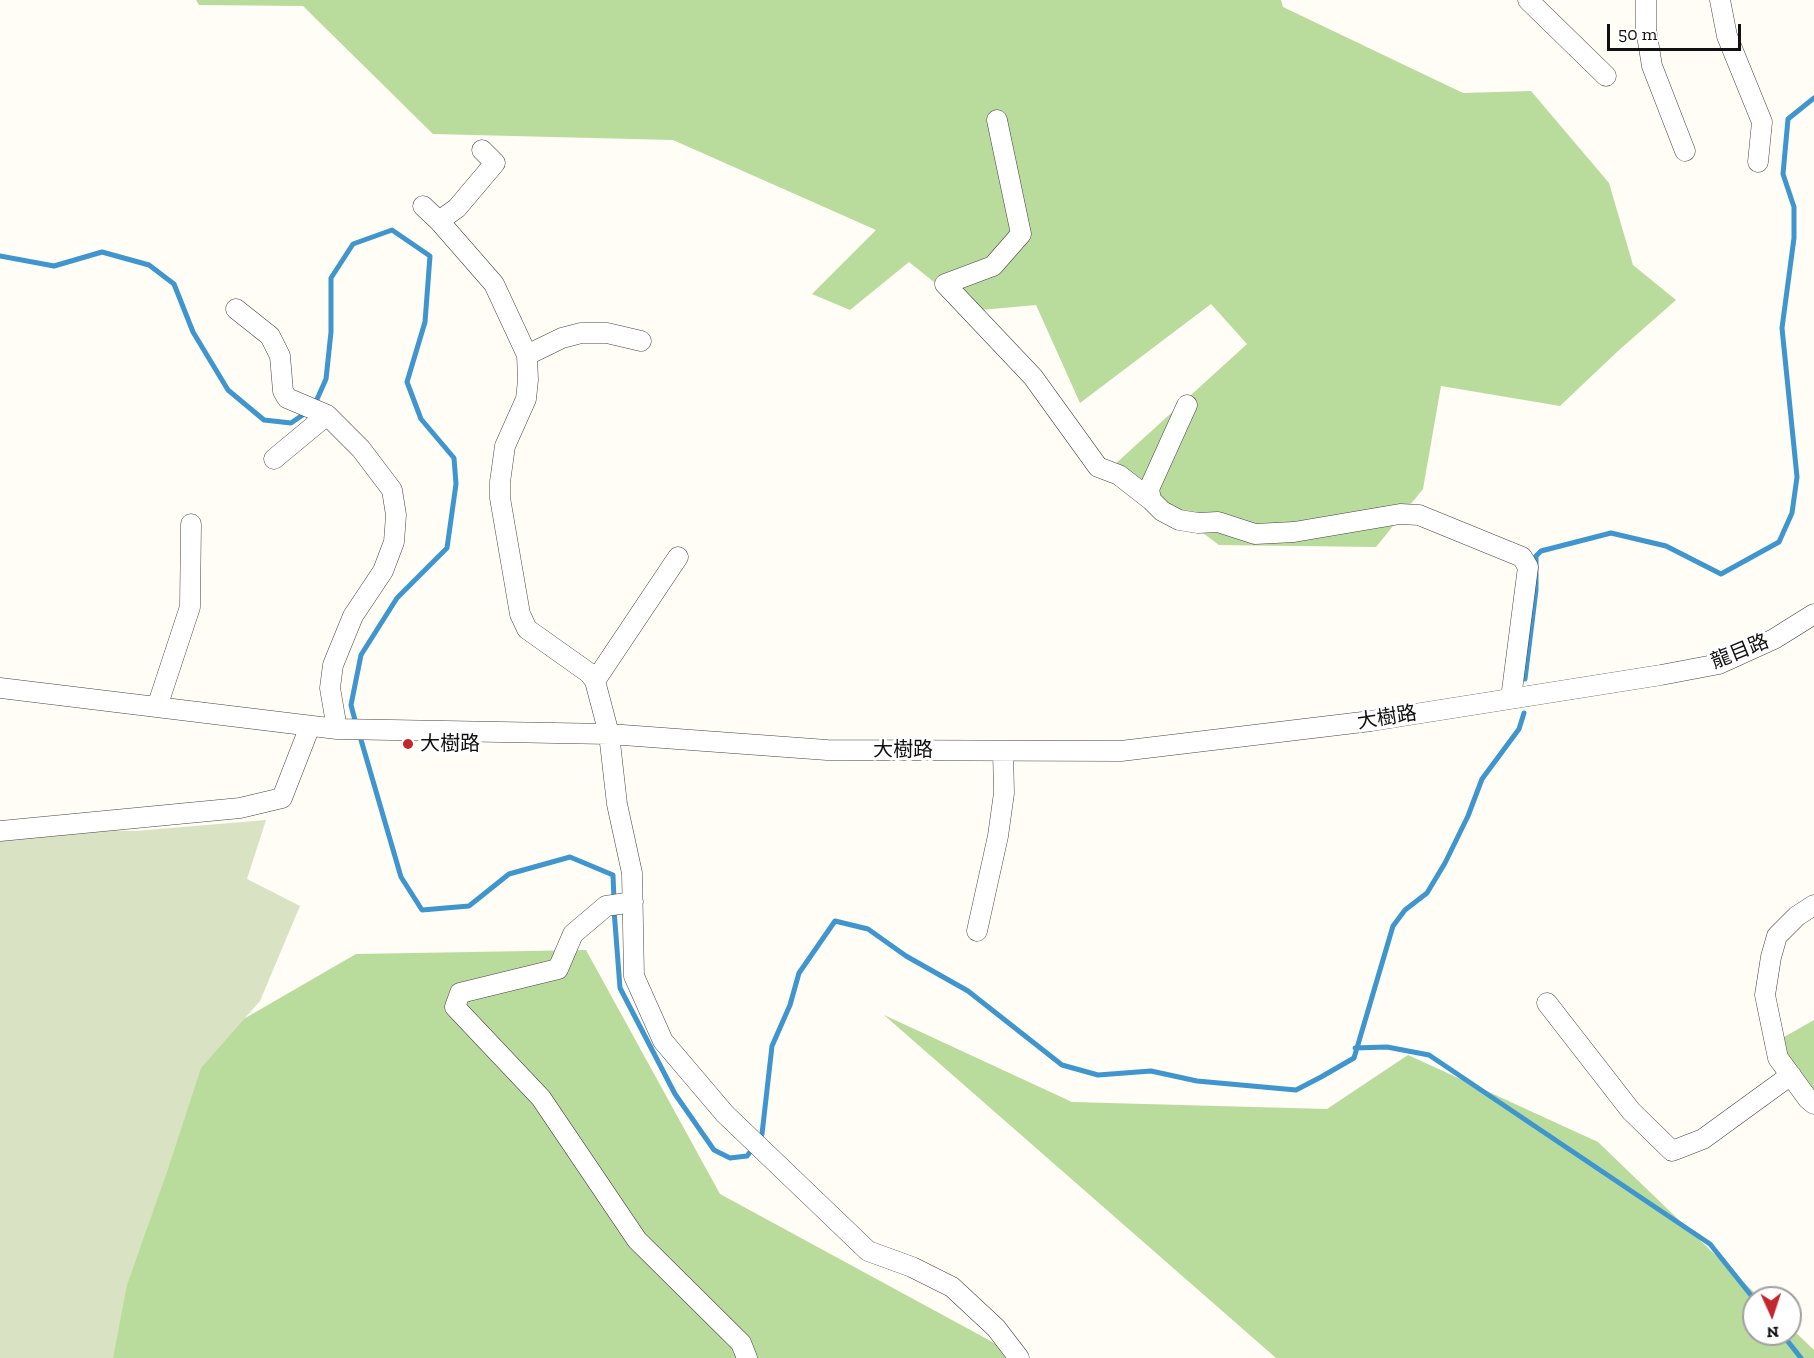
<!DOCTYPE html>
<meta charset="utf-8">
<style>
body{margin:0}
#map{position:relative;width:1814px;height:1358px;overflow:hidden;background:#fffdf5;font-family:"Zilla Slab",serif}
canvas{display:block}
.north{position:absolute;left:1742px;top:1286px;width:60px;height:60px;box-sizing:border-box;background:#fff;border:2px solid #a0a0a0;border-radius:50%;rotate:177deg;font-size:16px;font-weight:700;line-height:24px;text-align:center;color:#111}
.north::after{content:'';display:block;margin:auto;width:21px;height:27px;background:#c4262e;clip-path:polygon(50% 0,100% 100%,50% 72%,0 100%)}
.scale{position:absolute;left:1607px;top:24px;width:134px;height:27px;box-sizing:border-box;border:3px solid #111;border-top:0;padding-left:8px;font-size:18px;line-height:21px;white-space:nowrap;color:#111;-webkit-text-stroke:4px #fff;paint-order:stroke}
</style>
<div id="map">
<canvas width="1814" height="1358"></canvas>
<div class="north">N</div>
<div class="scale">50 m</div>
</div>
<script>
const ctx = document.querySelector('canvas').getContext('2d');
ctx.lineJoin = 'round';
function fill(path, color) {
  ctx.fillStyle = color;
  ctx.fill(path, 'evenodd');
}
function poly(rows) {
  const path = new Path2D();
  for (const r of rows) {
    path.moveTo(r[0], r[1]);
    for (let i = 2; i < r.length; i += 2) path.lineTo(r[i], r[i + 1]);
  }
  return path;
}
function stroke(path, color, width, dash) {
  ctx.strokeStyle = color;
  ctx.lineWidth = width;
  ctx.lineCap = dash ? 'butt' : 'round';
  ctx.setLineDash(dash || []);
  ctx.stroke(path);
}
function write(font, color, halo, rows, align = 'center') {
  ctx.font = font + ' "Zilla Slab","Noto Sans TC",serif';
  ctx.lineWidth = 6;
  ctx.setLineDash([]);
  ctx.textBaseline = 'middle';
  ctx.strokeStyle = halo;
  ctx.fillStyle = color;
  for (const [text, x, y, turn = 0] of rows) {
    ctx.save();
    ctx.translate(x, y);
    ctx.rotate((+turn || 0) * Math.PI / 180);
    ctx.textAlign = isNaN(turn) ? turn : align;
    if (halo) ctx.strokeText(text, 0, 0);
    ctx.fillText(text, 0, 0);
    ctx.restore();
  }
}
fill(poly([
 [196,0,1281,0,1283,7,1463,93,1531,91,1609,183,1633,265,1676,300,1618,351,1560,406,1441,386,1423,489,1376,547,1219,545,1113,466,1247,344,1211,304,1080,403,1036,305,970,311,909,262,850,310,812,294,876,230,673,140,433,134,303,6,199,5],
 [586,950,720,1194,998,1345,1010,1358,0,1358,0,1160,356,954],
 [884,1015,1072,1102,1327,1109,1408,1055,1598,1142,1760,1298,1754,1298,1754,1334,1790,1334,1790,1327,1814,1350,1814,1358,1276,1358],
 [1814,1020,1814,1096,1770,1045]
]), '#b9dc9c');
fill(poly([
 [266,820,247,879,300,906,260,1001,201,1068,168,1169,127,1285,113,1358,0,1358,0,834,103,830,135,831]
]), '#d9e3c4');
stroke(poly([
 [0,256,54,266,102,252,149,265,174,284,193,332,228,390,264,420,291,423,307,412],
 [314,406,326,379,331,332,331,278,353,244,392,230,430,256,425,322,407,382,421,419,454,458,456,484,447,548,397,598,361,655,351,705,356,724],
 [1525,679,1536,590,1536,556,1541,551,1611,533,1666,546,1721,574,1779,542,1792,513,1797,477,1782,328,1794,238,1794,207,1783,174,1788,119,1814,98],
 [359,733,401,877,422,910,469,906,509,874,570,857,613,875,614,900],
 [614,910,620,988,675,1094,714,1150,730,1158,747,1156,753,1148],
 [1355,1048,1387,1047,1429,1055,1710,1244,1754,1299],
 [758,1140,762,1134,772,1046,790,1005,799,973,835,921,868,929,906,956,968,991,1062,1065,1098,1075,1151,1071,1197,1081,1296,1090,1321,1077,1354,1058,1393,926,1405,910,1427,893,1445,863,1468,816,1482,779,1519,729,1524,713],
 [1782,1334,1801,1358]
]), '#3f96cf', 5);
const minor = poly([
 [1528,0,1606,76],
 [1646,0,1646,29,1652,66,1685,151],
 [1720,0,1727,36,1762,122,1758,162],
 [997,120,1021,234,993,266,945,284,1033,377,1098,467,1119,475,1151,500],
 [423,206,439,221,494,284,527,355,528,380,526,399,505,446,500,482,500,498,520,614,527,629,589,673,595,681,609,734,617,804,632,873,634,976,663,1041,725,1114,868,1251,912,1267,952,1287,996,1328,1019,1358],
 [439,221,457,208,495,163,482,150],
 [236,309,270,336,280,356,283,391,287,398,327,415,361,449,392,490,396,515,394,542,383,571,353,616,333,665,330,688,337,729],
 [527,355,562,338,581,333,607,333,641,341],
 [1187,405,1149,489,1151,500,1162,511,1179,520,1198,523,1218,522,1255,534,1294,532,1400,514,1419,515,1522,557,1528,567,1511,698],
 [274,459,327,415],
 [595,681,678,557],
 [0,688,337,729,609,734,827,750,1121,751,1371,721,1661,675,1719,664,1774,639,1814,614],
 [157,707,190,607,191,524],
 [0,831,240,808,282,798,310,726],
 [633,902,606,906,573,934,558,969,460,993,455,1007,541,1098,637,1240,741,1343,747,1358],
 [1814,905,1797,916,1777,936,1771,957,1765,995,1778,1058,1808,1099,1814,1104],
 [977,931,998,836,1004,793,1003,751],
 [1547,1003,1631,1111,1672,1151,1703,1139,1791,1075]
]);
stroke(minor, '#444', 21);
stroke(minor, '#fff', 20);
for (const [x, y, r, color] of [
 [408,744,6,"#c4262e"]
]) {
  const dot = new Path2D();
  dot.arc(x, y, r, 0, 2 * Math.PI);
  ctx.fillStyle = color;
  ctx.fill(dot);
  stroke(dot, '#fff', 2);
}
write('20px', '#111', '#fff', [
 ["龍目路",1740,652,-22],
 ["大樹路",1387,718,-9],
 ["大樹路",903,750]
]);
write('20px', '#111', '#fff', [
 ["大樹路",420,744]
], 'left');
</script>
